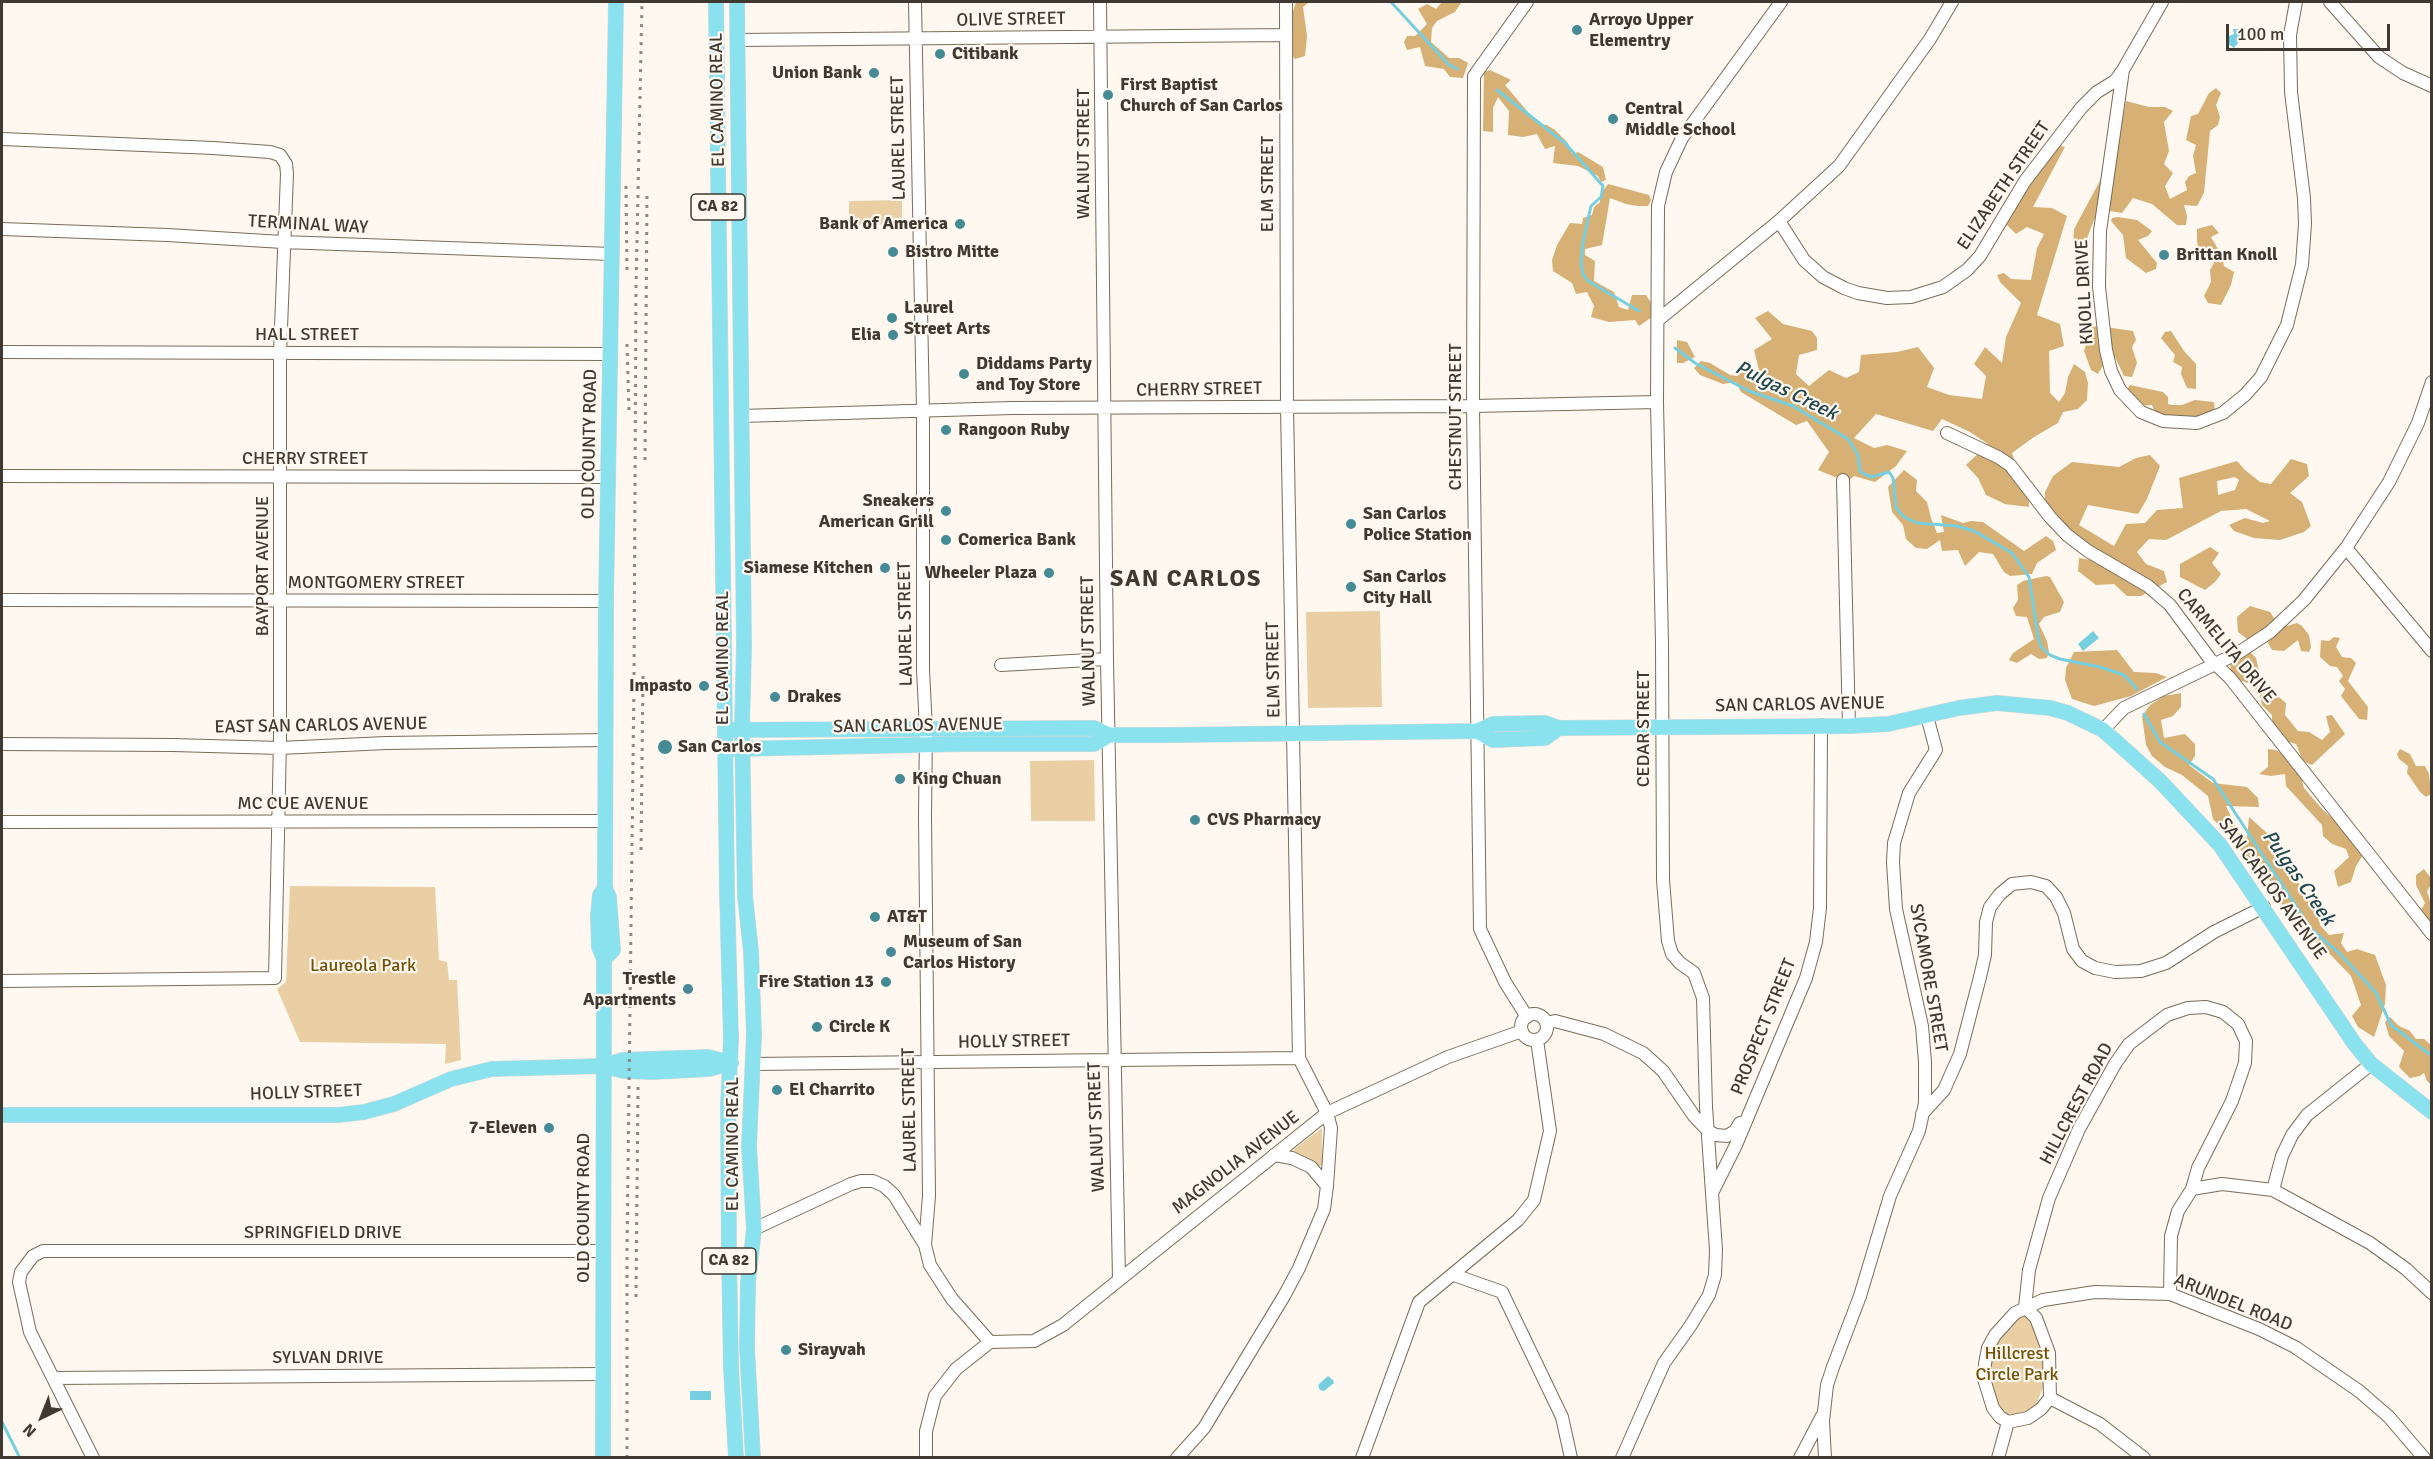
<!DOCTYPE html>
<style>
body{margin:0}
#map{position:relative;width:2433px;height:1459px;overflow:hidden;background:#fef8f0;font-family:Signika,sans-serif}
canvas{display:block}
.frame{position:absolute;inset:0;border:3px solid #3f3931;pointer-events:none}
.north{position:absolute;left:12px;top:1387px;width:60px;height:60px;-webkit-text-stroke:4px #fef8f0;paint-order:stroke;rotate:223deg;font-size:16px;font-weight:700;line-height:24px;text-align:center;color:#3f3931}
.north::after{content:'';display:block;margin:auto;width:21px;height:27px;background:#3f3931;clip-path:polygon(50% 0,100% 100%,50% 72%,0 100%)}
.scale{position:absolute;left:2226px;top:24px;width:164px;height:27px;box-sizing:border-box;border:3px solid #3f3931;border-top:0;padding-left:8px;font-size:18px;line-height:21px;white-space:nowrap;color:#3f3931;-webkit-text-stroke:4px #fef8f0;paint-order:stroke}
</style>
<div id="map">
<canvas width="2433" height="1459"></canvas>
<div class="frame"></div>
<div class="north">N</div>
<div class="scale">100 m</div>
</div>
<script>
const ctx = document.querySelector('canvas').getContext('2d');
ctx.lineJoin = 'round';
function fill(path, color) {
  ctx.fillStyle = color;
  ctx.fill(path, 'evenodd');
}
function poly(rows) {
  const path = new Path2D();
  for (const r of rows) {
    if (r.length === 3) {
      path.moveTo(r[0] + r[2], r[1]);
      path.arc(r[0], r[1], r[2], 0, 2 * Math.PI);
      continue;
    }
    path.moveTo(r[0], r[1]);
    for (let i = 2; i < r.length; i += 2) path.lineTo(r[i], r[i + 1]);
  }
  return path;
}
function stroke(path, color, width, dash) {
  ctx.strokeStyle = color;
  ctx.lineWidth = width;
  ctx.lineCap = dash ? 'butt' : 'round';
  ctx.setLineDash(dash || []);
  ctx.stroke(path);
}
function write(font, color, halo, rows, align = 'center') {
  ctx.font = font + ' Signika,sans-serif';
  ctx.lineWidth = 4.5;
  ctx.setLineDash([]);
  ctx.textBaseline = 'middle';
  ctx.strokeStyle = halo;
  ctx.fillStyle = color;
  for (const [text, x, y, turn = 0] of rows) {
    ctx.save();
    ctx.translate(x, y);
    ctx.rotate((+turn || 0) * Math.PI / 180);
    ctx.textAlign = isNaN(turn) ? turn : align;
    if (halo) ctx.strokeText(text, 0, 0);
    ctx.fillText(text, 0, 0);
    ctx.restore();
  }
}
fill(poly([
 [902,200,902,224,849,225,849,201],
 [1380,611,1382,707,1308,708,1306,612],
 [1094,760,1095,821,1031,821,1030,761],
 [290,886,435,887,439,960,447,962,449,980,457,980,461,1060,445,1064,446,1044,300,1042,277,989,286,982],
 [1322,1128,1322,1165,1318,1167,1309,1159,1295,1153,1294,1149],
 [2023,1313,2029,1317,2044,1358,2044,1385,2036,1405,2028,1413,2018,1416,2008,1414,2000,1408,1994,1400,1990,1389,1988,1369,1995,1341]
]), '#eacea4');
fill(poly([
 [1296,2,1309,2,1303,7,1307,36,1305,56,1295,59,1290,53,1289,15,1293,11],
 [1442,2,1461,3,1455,12,1437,21,1432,28,1431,42,1449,58,1459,58,1468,63,1463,78,1450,77,1444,69,1425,66,1420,47,1407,50,1404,42,1407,36,1415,36,1427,24,1418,9,1427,4,1436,9],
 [1490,70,1511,80,1505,85,1538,124,1547,125,1555,130,1568,143,1572,154,1578,152,1603,167,1606,180,1601,182,1598,176,1578,166,1553,163,1555,146,1545,149,1537,134,1523,137,1508,135,1509,111,1498,97,1493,108,1493,132,1483,131,1484,72],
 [2216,88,2221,93,2216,105,2220,117,2218,125,2210,131,2204,193,2197,206,2184,205,2187,216,2186,225,2177,225,2152,204,2133,198,2122,213,2110,211,2110,201,2094,220,2082,251,2073,248,2074,229,2117,149,2126,101,2149,107,2165,107,2173,111,2164,122,2169,151,2164,164,2173,173,2165,186,2170,199,2187,190,2185,182,2189,176,2196,173,2193,156,2196,145,2186,140,2191,116,2198,114,2209,93],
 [2057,145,2065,147,2033,207,2052,208,2067,216,2037,315,2060,324,2064,346,2049,351,2050,393,2059,402,2065,393,2068,377,2074,364,2085,372,2088,383,2087,400,2078,409,2063,412,2058,423,2034,437,2012,453,2016,464,2028,478,2029,507,2005,504,1986,495,1978,478,1966,465,1988,444,1970,432,1942,419,1933,431,1876,414,1854,438,1874,448,1887,445,1907,451,1896,466,1875,482,1854,476,1847,482,1818,470,1829,452,1807,421,1796,425,1741,392,1736,382,1723,384,1700,375,1694,368,1701,361,1710,363,1730,375,1737,376,1744,370,1761,378,1754,350,1772,339,1755,318,1768,311,1783,324,1812,331,1817,338,1817,350,1799,355,1796,374,1809,386,1829,370,1846,378,1859,372,1861,355,1897,352,1918,347,1934,368,1927,387,1949,395,1982,399,1986,376,1974,364,1985,347,2002,363,2006,337,2021,303,2000,282,1997,275,2004,273,2011,279,2031,280,2037,248,2044,234,2027,227,2016,234,2006,224,2018,200],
 [1608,184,1649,195,1651,200,1648,206,1638,206,1626,204,1610,198,1602,245,1585,249,1585,255,1595,261,1594,281,1614,292,1619,307,1628,310,1632,295,1646,295,1653,306,1652,317,1639,326,1635,320,1609,322,1591,317,1594,306,1587,292,1576,294,1572,283,1553,271,1552,260,1557,245,1570,223,1582,224,1583,218,1592,215,1594,207,1600,202,1600,195],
 [2118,217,2137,220,2152,231,2148,236,2138,240,2157,263,2156,269,2146,273,2126,258,2123,235,2111,221,2112,218],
 [2212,225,2219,233,2211,237,2222,256,2224,266,2234,272,2231,285,2221,305,2208,303,2204,296,2211,282,2210,270,2214,263,2209,253,2199,251,2197,241,2197,229],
 [2099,326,2133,331,2136,340,2132,347,2137,363,2132,377,2124,376,2115,357,2105,362,2098,374,2091,370,2084,351,2091,327],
 [2171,331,2184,351,2196,364,2196,389,2187,388,2181,374,2182,367,2173,362,2175,355,2161,338,2165,332],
 [1677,340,1687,342,1695,357,1683,363,1677,363],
 [2130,385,2163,392,2168,397,2168,404,2172,405,2182,405,2195,400,2214,402,2215,412,2197,420,2178,416,2164,419,2155,413,2152,405,2139,406,2126,391],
 [2150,455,2160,466,2147,499,2138,514,2088,505,2079,525,2114,546,2126,524,2145,523,2157,510,2183,508,2179,478,2237,461,2245,470,2260,482,2271,484,2291,459,2307,464,2309,476,2290,493,2302,502,2311,526,2304,532,2280,540,2254,538,2234,531,2229,525,2245,518,2263,523,2270,521,2246,509,2221,511,2166,540,2149,539,2137,552,2146,564,2164,571,2167,582,2141,596,2127,596,2114,584,2096,585,2078,571,2079,558,2097,561,2045,501,2045,492,2053,476,2072,462,2119,467,2136,458],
 [2235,477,2239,480,2235,490,2218,495,2217,481],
 [1904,470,1917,480,1916,491,1927,502,1931,518,1937,533,1944,532,1941,515,1963,523,1971,521,1983,522,2024,551,2046,536,2053,541,2056,550,2037,563,2032,574,2010,576,2004,572,1993,554,1979,552,1965,566,1958,550,1942,551,1940,540,1927,549,1916,548,1906,539,1903,525,1892,512,1888,487],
 [2210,547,2219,553,2212,563,2221,574,2215,582,2205,590,2180,577,2180,564],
 [2046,576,2050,577,2064,602,2060,612,2044,617,2039,624,2047,641,2049,652,2047,658,2039,659,2031,654,2017,663,2009,660,2013,653,2034,639,2027,617,2016,616,2013,608,2018,600,2017,585,2023,581],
 [2250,606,2270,612,2274,618,2287,626,2297,623,2302,626,2309,635,2311,647,2309,652,2301,651,2298,640,2284,651,2272,650,2268,643,2271,635,2264,629,2247,639,2238,632,2237,617],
 [2334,637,2340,638,2336,647,2342,657,2351,658,2356,663,2348,681,2368,707,2367,720,2359,719,2341,696,2345,689,2339,681,2343,676,2337,667,2330,666,2320,657,2321,640,2329,641],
 [2117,650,2134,672,2156,673,2167,677,2131,696,2094,706,2072,699,2065,680,2066,668,2074,652],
 [2248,650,2256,658,2262,683,2286,703,2285,715,2298,731,2309,732,2322,740,2330,732,2326,716,2332,715,2345,734,2312,765,2303,761,2296,744,2272,737,2272,715,2262,705,2260,695,2251,684,2239,680,2231,671,2230,662],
 [2181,693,2181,707,2173,716,2161,720,2164,738,2185,734,2195,744,2195,756,2189,765,2213,783,2247,787,2258,798,2259,807,2226,806,2240,836,2247,838,2249,817,2267,833,2279,857,2317,908,2320,925,2329,935,2344,933,2341,943,2347,952,2357,949,2375,955,2386,985,2385,1004,2374,1037,2358,1027,2352,1016,2361,1005,2351,976,2326,950,2306,935,2279,901,2278,887,2261,873,2213,819,2208,796,2182,775,2165,767,2152,756,2146,745,2142,716,2150,705,2164,696],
 [2268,749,2276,750,2287,757,2301,777,2304,788,2322,809,2343,828,2363,855,2356,866,2351,882,2338,887,2334,871,2349,857,2346,849,2332,844,2323,836,2322,825,2286,786,2285,774,2271,776,2259,774,2268,767],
 [2400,749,2410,754,2416,766,2425,766,2429,774,2431,794,2426,797,2420,792,2407,773,2408,766,2399,759,2397,754],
 [2424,869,2431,878,2431,885,2427,891,2431,904,2431,923,2420,912,2425,903,2416,885,2416,875],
 [2390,1017,2399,1026,2410,1031,2416,1039,2424,1039,2431,1045,2431,1084,2427,1081,2424,1073,2420,1076,2410,1078,2399,1067,2404,1051,2389,1036,2385,1022]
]), '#d6b075');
fill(poly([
 [2233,29,2238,29,2241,39,2234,48,2227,43,2229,36,2234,34],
 [2093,631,2099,638,2083,651,2078,644],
 [1328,1376,1333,1380,1334,1383,1324,1391,1320,1390,1318,1385],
 [690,1391,711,1391,711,1400,690,1400]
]), '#76cfde');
stroke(poly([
 [1391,2,1448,64,1457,69],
 [1497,90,1565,143,1603,186,1601,197,1591,206,1583,242,1581,262,1583,274,1588,281,1639,311],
 [1675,348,1695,363,1749,391,1793,406,1848,439,1858,455,1860,471,1864,474,1872,477,1889,472,1893,478,1896,508,1904,517,1917,523,1957,526,1974,531,2012,553,2029,577,2038,636,2041,647,2050,655,2060,659,2100,667,2124,675,2137,689],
 [2144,714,2160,742,2213,779,2311,929,2339,953,2368,984,2376,993,2391,1025,2432,1056],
 [2,1422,20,1458]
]), '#76cfde', 3);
const minor = poly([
 [915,2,923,411,923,669,926,730,925,817,929,1196,925,1245],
 [1100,2,1107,659,1119,1279],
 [1527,2,1474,76,1473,406,1480,929,1505,982,1527,1017],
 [2330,2,2379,57,2403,73,2432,86],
 [737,40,1286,35],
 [2123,70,2100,231,2099,287,2106,350,2111,371,2120,390,2141,412,2163,421,2197,423,2223,413,2245,395,2261,377,2287,325,2302,265,2305,224,2304,198,2291,92,2290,35,2296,2],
 [2,139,213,148,270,152,280,155,286,164,287,174,280,353,280,739,275,978,2,981],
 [1779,221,1804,260,1823,277,1844,288,1858,293,1887,298,1911,297,1943,287,1967,270,1980,256,2025,181,2081,108,2097,92,2115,81,2123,70,2162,2],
 [2,229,167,235,283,242,612,254],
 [1658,320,1779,221,1839,166,1930,39,1952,2],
 [2,352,611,354],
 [741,416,1012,408,1473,406,1657,402],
 [1947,433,1998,457,2010,465,2050,517,2067,535,2088,551,2148,586,2170,605,2210,659,2230,678,2432,934],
 [2,476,609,477],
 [1843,480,1849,726],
 [2346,548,2432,651],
 [2,600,606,601],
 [1001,665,1107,659],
 [2103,730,2124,708,2238,653,2270,632,2304,600,2346,548,2389,482,2418,423,2432,382],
 [2,744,173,745,280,748,386,743,606,740],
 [2,822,605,821],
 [1534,1027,13],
 [1546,1023,1555,1021,1604,1034,1643,1053,1663,1071,1694,1116,1708,1131,1716,1135,1727,1136,1735,1131,1740,1123],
 [753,1064,1299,1058],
 [1922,1114,1944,1090,1960,1054,1980,977,1985,955,1986,922,1990,907,2000,894,2012,884,2031,882,2046,886,2056,897,2064,913,2073,949,2082,961,2095,968,2115,972,2141,971,2166,963,2214,932,2264,907],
 [1274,1155,1292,1158,1311,1167,1327,1186],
 [2192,1189,2222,1184,2273,1190,2370,1243,2406,1269,2432,1293],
 [2273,1190,2282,1156,2292,1135,2307,1115,2371,1064],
 [1713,1191,1736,1145,1806,978,1816,942,1820,908,1821,725],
 [754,1229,851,1184,861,1181,873,1181,884,1186,894,1195,925,1245,930,1265,952,1299,990,1342],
 [1454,1275,1502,1292,1562,1417,1571,1458],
 [2025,1307,2029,1270,2049,1198,2079,1129,2115,1064,2129,1044,2167,1015,2188,1008,2206,1007,2223,1012,2238,1024,2246,1041,2245,1063,2232,1101,2198,1168,2192,1189,2178,1211,2171,1236,2170,1294],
 [990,1342,1034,1341,1063,1325,1327,1113,1448,1057,1522,1031],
 [53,1378,603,1374],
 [2050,1398,2100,1424,2144,1458],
 [2008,1422,2000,1417,1993,1408,1984,1379,1985,1364,1988,1348,1995,1335,2015,1313,2043,1300,2095,1292,2170,1294,2259,1329,2295,1347,2359,1391,2389,1417,2424,1458],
 [2008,1422,2028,1418,2041,1409,2050,1398,2049,1353,2036,1318,2025,1307],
 [93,1458,30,1332,19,1282,21,1272,33,1256,43,1251,604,1251],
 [926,1458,926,1431,935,1396,956,1369,990,1342],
 [1177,1458,1204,1428,1284,1296,1299,1268,1324,1209,1327,1186,1331,1128,1327,1113,1299,1058,1287,407,1286,2],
 [1362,1458,1419,1302,1518,1220,1534,1200,1550,1131,1537,1040],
 [1622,1458,1664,1363,1691,1325,1709,1295,1715,1275,1716,1250,1706,1107,1703,998,1694,973,1680,963,1672,954,1668,941,1663,880,1662,644,1657,402,1658,206,1666,172,1682,138,1781,2],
 [1800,1458,1822,1416],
 [1825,1458,1823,1421,1827,1385,1833,1367,1860,1296,1890,1196,1919,1131,1925,1103,1925,1062,1922,1026,1896,909,1893,862,1894,843,1909,793,1936,750,1927,716],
 [1998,1458,2008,1422]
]);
const major = poly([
 [716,2,727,892,731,1039,728,1107,729,1255,731,1367,736,1458],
 [737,2,744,647,742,728,745,896,751,951,754,1034,749,1146,754,1229,748,1282,747,1348,753,1458],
 [725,730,1094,728,1109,735,1173,735,1477,731,1493,724,1545,723,1559,728,1849,726,1888,724,1959,708,1997,703,2050,708,2068,713,2103,730,2160,781,2220,845,2354,1043,2371,1064,2432,1112],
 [1477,731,1493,740,1545,738,1559,728],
 [734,749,962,744,1094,744,1109,735],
 [604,959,613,950,609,897,605,888,606,601,616,2],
 [604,1066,623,1060,708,1057,731,1063],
 [2,1115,338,1115,364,1112,394,1104,451,1079,492,1069,604,1066,624,1071,653,1072,709,1069,730,1063],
 [603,1458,604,959,599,947,598,915,600,895,605,888]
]);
stroke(minor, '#796c59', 14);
stroke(major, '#d9d7d6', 16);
stroke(minor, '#fff', 12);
stroke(major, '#8be2ef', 15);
stroke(poly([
 [626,186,627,272],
 [627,344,629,410],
 [645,460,647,193],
 [641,850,643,676],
 [636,1297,638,1087],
 [627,1458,627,1250,634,682,636,288,642,2]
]), '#8e8880', 3, [3, 6]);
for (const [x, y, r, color] of [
 [1577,30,6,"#458b96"],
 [940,54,6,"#458b96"],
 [874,73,6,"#458b96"],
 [1108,95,6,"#458b96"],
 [1613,119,6,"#458b96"],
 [960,224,6,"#458b96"],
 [893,252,6,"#458b96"],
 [2164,255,6,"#458b96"],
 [892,318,6,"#458b96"],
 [893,335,6,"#458b96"],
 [964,374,6,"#458b96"],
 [946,430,6,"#458b96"],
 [946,511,6,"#458b96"],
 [1351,524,6,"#458b96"],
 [946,540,6,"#458b96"],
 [885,568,6,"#458b96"],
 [1049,573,6,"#458b96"],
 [1351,587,6,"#458b96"],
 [704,686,6,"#458b96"],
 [775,697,6,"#458b96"],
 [665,747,8,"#458b96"],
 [900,779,6,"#458b96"],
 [1195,820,6,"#458b96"],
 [875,917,6,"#458b96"],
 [891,952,6,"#458b96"],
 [886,982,6,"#458b96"],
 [688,989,6,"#458b96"],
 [817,1027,6,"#458b96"],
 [777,1090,6,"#458b96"],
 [549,1128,6,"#458b96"],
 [786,1350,6,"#458b96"]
]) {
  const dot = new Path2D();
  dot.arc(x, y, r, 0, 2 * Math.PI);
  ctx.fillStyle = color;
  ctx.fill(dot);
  stroke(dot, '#fef8f0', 2);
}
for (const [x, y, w] of [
 [718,207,54],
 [729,1261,54]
]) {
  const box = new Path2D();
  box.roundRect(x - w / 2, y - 13, w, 26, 4.5);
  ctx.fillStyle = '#fef8f0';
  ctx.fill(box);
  stroke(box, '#3f3931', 1.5);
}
write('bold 16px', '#3f3931', null, [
 ["CA 82",718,207],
 ["CA 82",729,1261]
]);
write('18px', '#3f3931', '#fef8f0', [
 ["OLIVE STREET",1011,20,-1],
 ["EL CAMINO REAL",718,100,-91],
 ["LAUREL STREET",899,138,-91],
 ["WALNUT STREET",1084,154,-90],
 ["ELM STREET",1268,184,-90],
 ["ELIZABETH STREET",2004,186,-56],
 ["TERMINAL WAY",308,225,3],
 ["KNOLL DRIVE",2085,292,-93],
 ["HALL STREET",307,335],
 ["CHERRY STREET",1199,390,-1],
 ["CHESTNUT STREET",1456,417,-90],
 ["OLD COUNTY ROAD",590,444,-89],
 ["CHERRY STREET",305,459],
 ["BAYPORT AVENUE",263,566,-90],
 ["MONTGOMERY STREET",376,583],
 ["LAUREL STREET",906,624,-91],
 ["WALNUT STREET",1089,641,-91],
 ["CARMELITA DRIVE",2226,646,50],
 ["EL CAMINO REAL",723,658,-90],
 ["ELM STREET",1274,670,-91],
 ["SAN CARLOS AVENUE",1800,705,-1],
 ["EAST SAN CARLOS AVENUE",321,726,-1],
 ["SAN CARLOS AVENUE",918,726,-1],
 ["CEDAR STREET",1644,729,-90],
 ["MC CUE AVENUE",303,804],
 ["SAN CARLOS AVENUE",2272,889,54],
 ["SYCAMORE STREET",1928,978,80],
 ["PROSPECT STREET",1764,1027,-68],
 ["HOLLY STREET",1014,1042,-1],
 ["HOLLY STREET",306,1093,-2],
 ["HILLCREST ROAD",2077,1104,-62],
 ["LAUREL STREET",910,1110,-91],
 ["WALNUT STREET",1097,1127,-92],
 ["EL CAMINO REAL",733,1144,-90],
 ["MAGNOLIA AVENUE",1236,1163,-38],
 ["OLD COUNTY ROAD",584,1208,-90],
 ["SPRINGFIELD DRIVE",323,1233],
 ["ARUNDEL ROAD",2233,1303,22],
 ["SYLVAN DRIVE",328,1358]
]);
write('bold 18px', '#3f3931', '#fef8f0', [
 ["Arroyo Upper",1589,20],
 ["Elementry",1589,41],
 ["Citibank",952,54],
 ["Union Bank",862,73,"right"],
 ["First Baptist",1120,85],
 ["Church of San Carlos",1120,106],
 ["Central",1625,109],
 ["Middle School",1625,130],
 ["Bank of America",948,224,"right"],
 ["Bistro Mitte",905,252],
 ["Brittan Knoll",2176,255],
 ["Laurel",904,308],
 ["Street Arts",904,329],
 ["Elia",881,335,"right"],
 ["Diddams Party",976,364],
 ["and Toy Store",976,385],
 ["Rangoon Ruby",958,430],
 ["Sneakers",934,501,"right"],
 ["American Grill",934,522,"right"],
 ["San Carlos",1363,514],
 ["Police Station",1363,535],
 ["Comerica Bank",958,540],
 ["Siamese Kitchen",873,568,"right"],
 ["Wheeler Plaza",1037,573,"right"],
 ["San Carlos",1363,577],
 ["City Hall",1363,598],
 ["Impasto",692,686,"right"],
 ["Drakes",787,697],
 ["San Carlos",678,747],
 ["King Chuan",912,779],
 ["CVS Pharmacy",1207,820],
 ["AT&T",887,917],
 ["Museum of San",903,942],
 ["Carlos History",903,963],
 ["Trestle",676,979,"right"],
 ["Apartments",676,1000,"right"],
 ["Fire Station 13",874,982,"right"],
 ["Circle K",829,1027],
 ["El Charrito",789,1090],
 ["7-Eleven",537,1128,"right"],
 ["Sirayvah",798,1350]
], 'left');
write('18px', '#745004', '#fef8f0', [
 ["Laureola Park",363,966],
 ["Hillcrest",2017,1354],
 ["Circle Park",2017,1375]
]);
write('italic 20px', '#1e474e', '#fef8f0', [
 ["Pulgas Creek",1786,391,26],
 ["Pulgas Creek",2298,878,55]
]);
ctx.letterSpacing = '1.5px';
write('bold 24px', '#3f3931', '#fef8f0', [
 ["SAN CARLOS",1186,580]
]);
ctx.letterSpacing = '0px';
</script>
